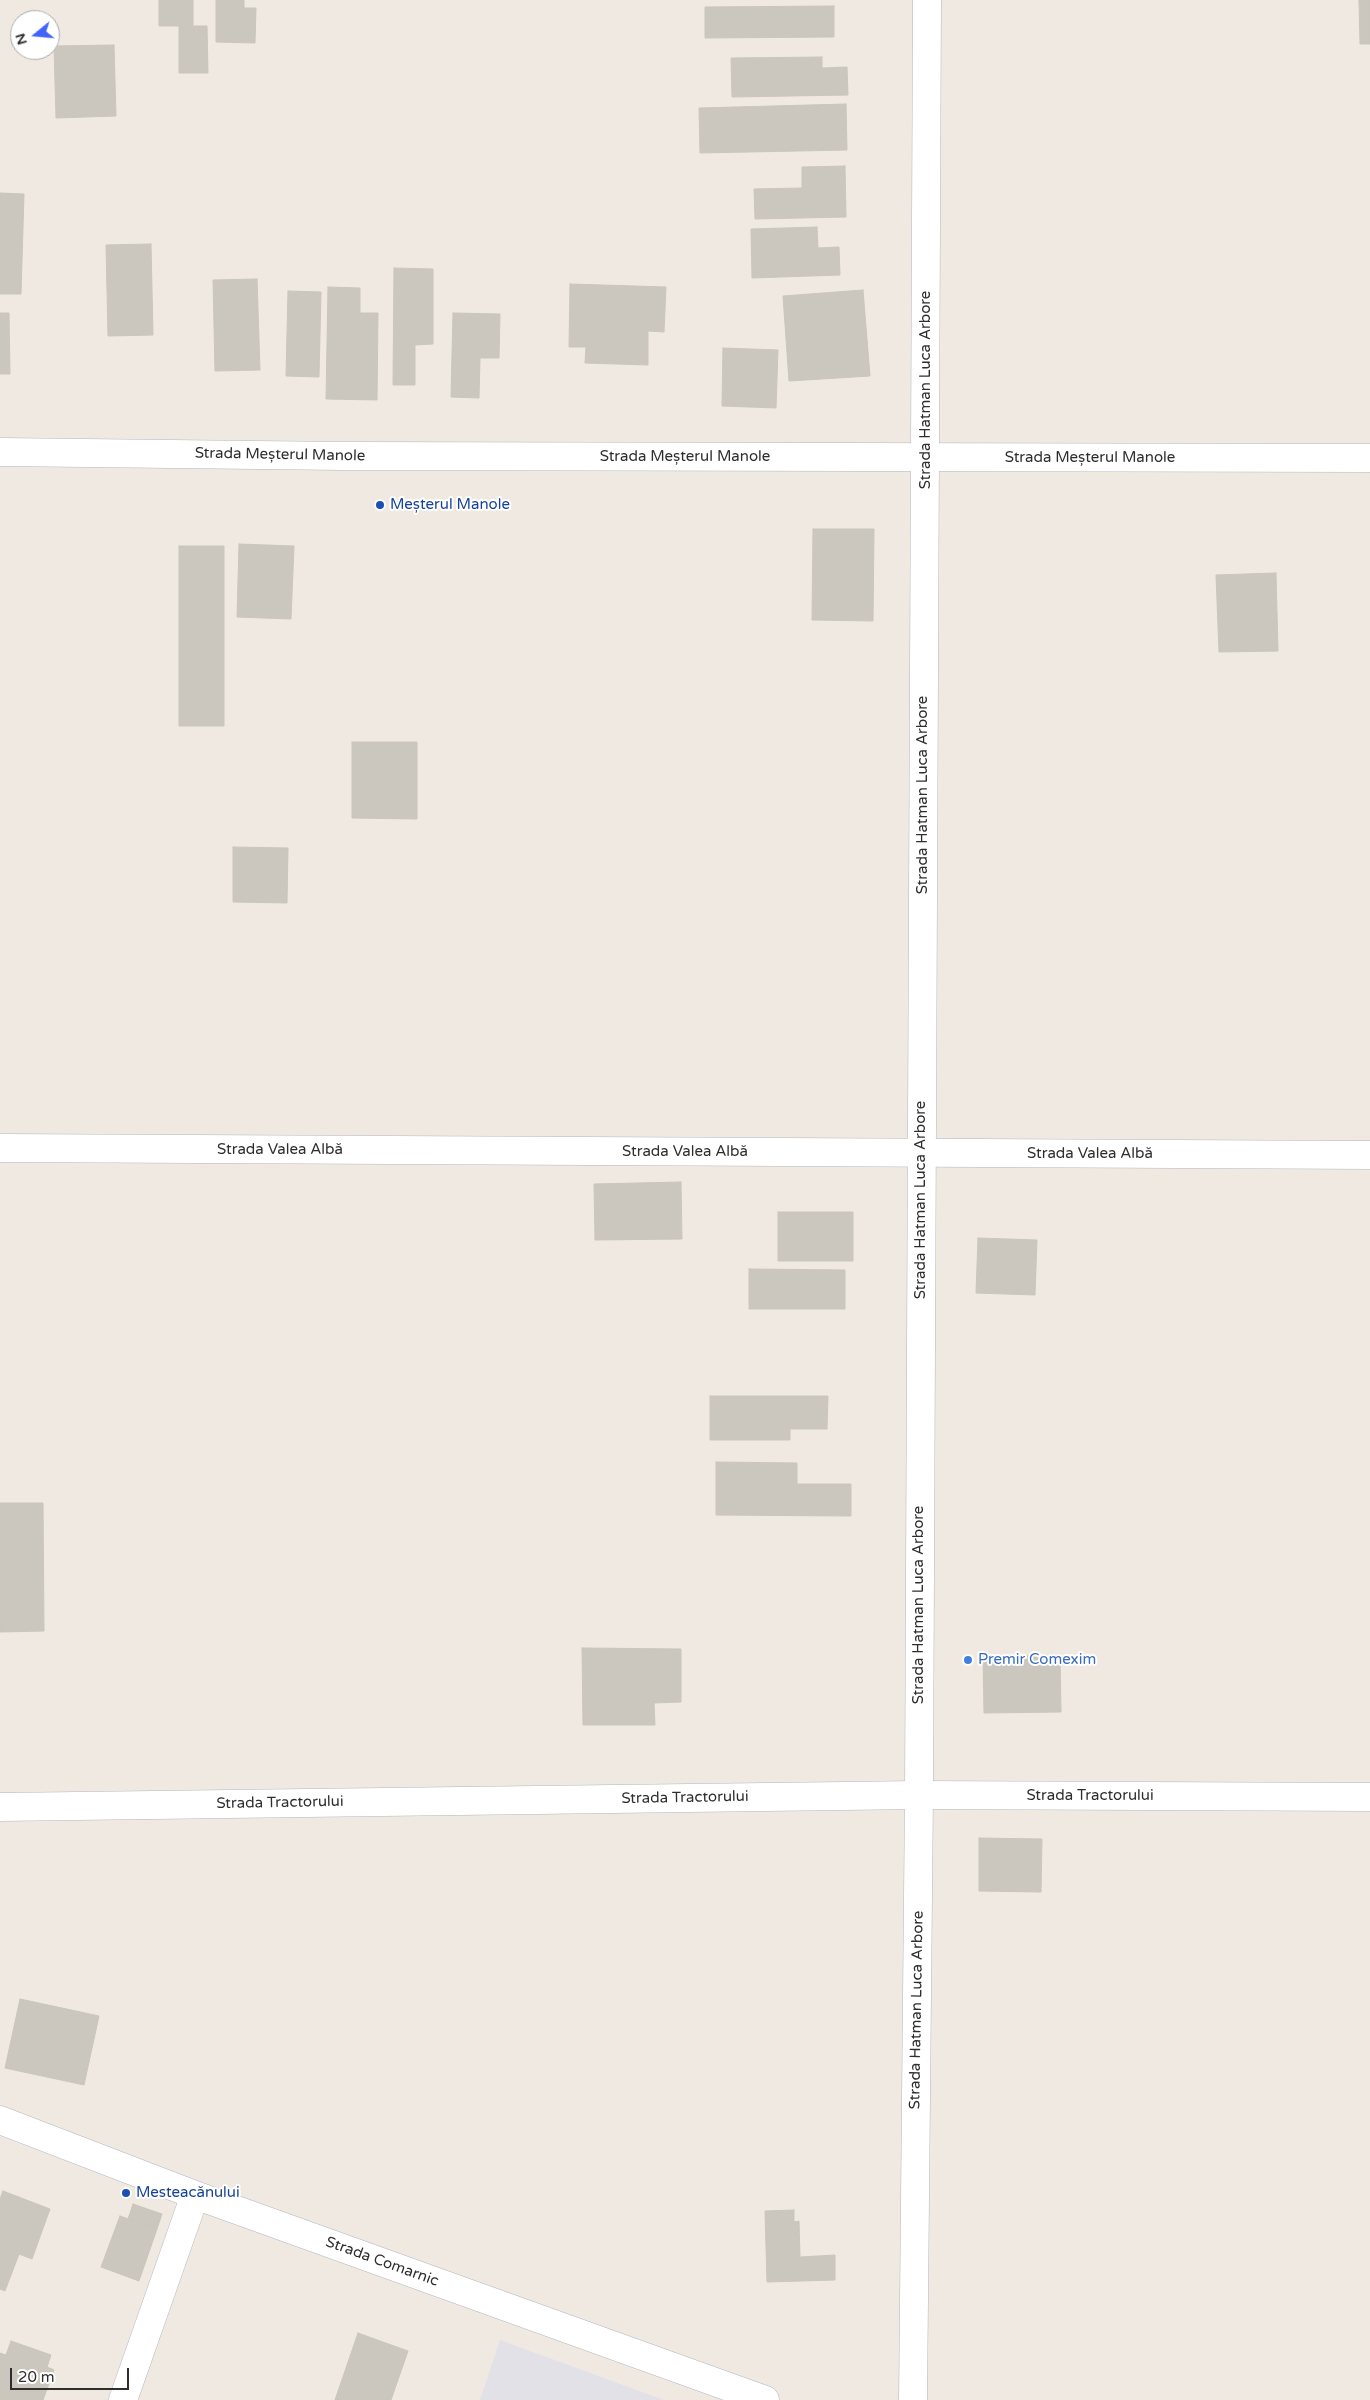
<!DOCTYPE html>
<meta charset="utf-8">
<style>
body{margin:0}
#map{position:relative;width:1370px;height:2400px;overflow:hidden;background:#efe9e1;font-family:"Varela Round",sans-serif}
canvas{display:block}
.north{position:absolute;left:10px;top:10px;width:50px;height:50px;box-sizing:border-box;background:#fff;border:1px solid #ababab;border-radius:50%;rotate:253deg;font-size:14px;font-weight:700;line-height:20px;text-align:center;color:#2e2e2e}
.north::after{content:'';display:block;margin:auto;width:18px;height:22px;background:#4264fb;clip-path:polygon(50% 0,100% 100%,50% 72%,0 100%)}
.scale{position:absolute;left:10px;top:2368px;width:119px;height:22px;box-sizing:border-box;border:2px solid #2e2e2e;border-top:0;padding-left:6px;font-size:15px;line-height:18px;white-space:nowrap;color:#2e2e2e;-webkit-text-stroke:4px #fff;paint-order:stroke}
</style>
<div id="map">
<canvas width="1370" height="2400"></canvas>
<div class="north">N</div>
<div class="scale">20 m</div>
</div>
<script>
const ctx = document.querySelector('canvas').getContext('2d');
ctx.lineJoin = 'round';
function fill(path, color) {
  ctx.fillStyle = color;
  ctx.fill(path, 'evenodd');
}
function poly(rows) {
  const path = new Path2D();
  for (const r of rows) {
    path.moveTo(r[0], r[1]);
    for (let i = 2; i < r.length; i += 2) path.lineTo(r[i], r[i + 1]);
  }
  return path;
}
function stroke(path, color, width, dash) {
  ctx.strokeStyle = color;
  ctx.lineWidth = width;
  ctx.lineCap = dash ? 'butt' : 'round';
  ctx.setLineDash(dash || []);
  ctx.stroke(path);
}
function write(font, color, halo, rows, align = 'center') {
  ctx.font = font + ' "Varela Round",sans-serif';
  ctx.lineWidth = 4;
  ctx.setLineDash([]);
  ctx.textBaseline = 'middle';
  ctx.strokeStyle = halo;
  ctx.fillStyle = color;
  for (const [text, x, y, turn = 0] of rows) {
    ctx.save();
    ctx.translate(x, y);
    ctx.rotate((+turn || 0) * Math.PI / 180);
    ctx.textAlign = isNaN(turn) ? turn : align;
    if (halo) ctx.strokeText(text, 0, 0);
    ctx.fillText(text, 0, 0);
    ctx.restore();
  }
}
fill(poly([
 [500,2340,664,2400,480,2400]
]), '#e3e1e8');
const building = poly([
 [159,0,193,0,193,26,207,26,208,73,179,73,179,26,159,26,159,0],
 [216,0,244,0,244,8,256,8,255,43,216,42,216,0],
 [1359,0,1370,0,1370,44,1360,44,1359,0],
 [834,6,834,37,705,38,705,7,834,6],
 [114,45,116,116,56,118,54,46,114,45],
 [822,57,822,68,847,67,848,95,732,97,731,58,822,57],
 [846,104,847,150,700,153,699,108,846,104],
 [845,166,846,217,755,219,754,189,802,188,802,167,845,166],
 [0,193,24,194,21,294,0,294,0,193],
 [817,227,818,248,839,247,840,275,752,278,751,229,817,227],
 [151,244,153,335,108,336,106,245,151,244],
 [394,268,433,269,433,344,415,345,415,385,393,385,394,268],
 [257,279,260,370,215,371,213,280,257,279],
 [570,284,666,287,664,332,648,331,648,365,585,363,586,347,569,347,570,284],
 [328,287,360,288,360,313,378,313,377,400,326,399,328,287],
 [863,290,870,376,789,381,783,296,863,290],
 [288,291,321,292,319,377,286,376,288,291],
 [0,313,9,313,10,374,0,374,0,313],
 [453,313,500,314,499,358,480,358,479,398,451,397,453,313],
 [723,348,778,350,776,408,722,406,723,348],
 [813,529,874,529,873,621,812,620,813,529],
 [239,544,294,546,291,619,237,617,239,544],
 [179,546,224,546,224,726,179,726,179,546],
 [1276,573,1278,651,1219,652,1216,575,1276,573],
 [352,742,417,742,417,819,352,818,352,742],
 [233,847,288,848,287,903,233,902,233,847],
 [681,1182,682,1239,595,1240,594,1184,681,1182],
 [778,1212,853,1212,853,1261,778,1261,778,1212],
 [978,1238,1037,1240,1035,1295,976,1293,978,1238],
 [749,1269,845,1270,845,1309,749,1309,749,1269],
 [710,1396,828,1396,827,1429,790,1429,790,1440,710,1440,710,1396],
 [716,1462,797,1463,797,1484,851,1484,851,1516,716,1515,716,1462],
 [0,1503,43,1503,44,1631,0,1632,0,1503],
 [582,1648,681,1649,681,1702,654,1703,655,1725,583,1725,582,1648],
 [1060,1655,1061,1712,984,1713,983,1656,1060,1655],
 [979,1838,1042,1839,1041,1892,979,1891,979,1838],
 [20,1999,99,2016,84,2085,5,2068,20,1999],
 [3,2191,50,2209,32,2259,19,2254,5,2291,0,2289,0,2199,3,2191],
 [133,2204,162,2214,157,2229,128,2219,133,2204],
 [794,2210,794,2222,799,2221,800,2257,835,2255,835,2280,767,2282,765,2211,794,2210],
 [120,2216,157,2229,139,2281,101,2267,120,2216],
 [358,2333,408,2351,391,2400,335,2400,358,2333],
 [11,2341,51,2355,47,2367,54,2370,43,2400,0,2400,0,2353,6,2355,11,2341]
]);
fill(building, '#cbc7bf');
stroke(building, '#cbc5ba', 1);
const street = poly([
 [0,452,343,456,1370,458],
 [0,1148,1370,1155],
 [0,1807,919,1795,1370,1797],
 [0,2120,195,2195,765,2400],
 [123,2400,195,2195]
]);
const secondary = poly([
 [913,2400,919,1795,927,0]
]);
stroke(street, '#b4b7c1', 29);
stroke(secondary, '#b4b7c1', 29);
stroke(street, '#fff', 28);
stroke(secondary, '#fff', 28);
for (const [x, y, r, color] of [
 [380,505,5,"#1a4fb4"],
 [968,1660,5,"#3f7fe0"],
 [126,2193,5,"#1a4fb4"]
]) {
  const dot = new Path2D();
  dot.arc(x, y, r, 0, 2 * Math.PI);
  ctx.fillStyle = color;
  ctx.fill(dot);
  stroke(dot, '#fff', 2);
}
write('15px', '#2e2e2e', '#fff', [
 ["Strada Hatman Luca Arbore",926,390,-90],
 ["Strada Meșterul Manole",280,455,1],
 ["Strada Meșterul Manole",685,457],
 ["Strada Meșterul Manole",1090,458],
 ["Strada Hatman Luca Arbore",923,795,-90],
 ["Strada Valea Albă",280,1150],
 ["Strada Valea Albă",685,1152],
 ["Strada Valea Albă",1090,1154],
 ["Strada Hatman Luca Arbore",921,1200,-90],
 ["Strada Hatman Luca Arbore",919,1605,-90],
 ["Strada Tractorului",1090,1796],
 ["Strada Tractorului",685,1798,-1],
 ["Strada Tractorului",280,1803,-1],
 ["Strada Hatman Luca Arbore",917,2010,-89],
 ["Strada Comarnic",382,2262,20]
]);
write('15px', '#164399', '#fff', [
 ["Meșterul Manole",390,505],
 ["Mesteacănului",136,2193]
], 'left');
write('15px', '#366cbe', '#fff', [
 ["Premir Comexim",978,1660]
], 'left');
</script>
